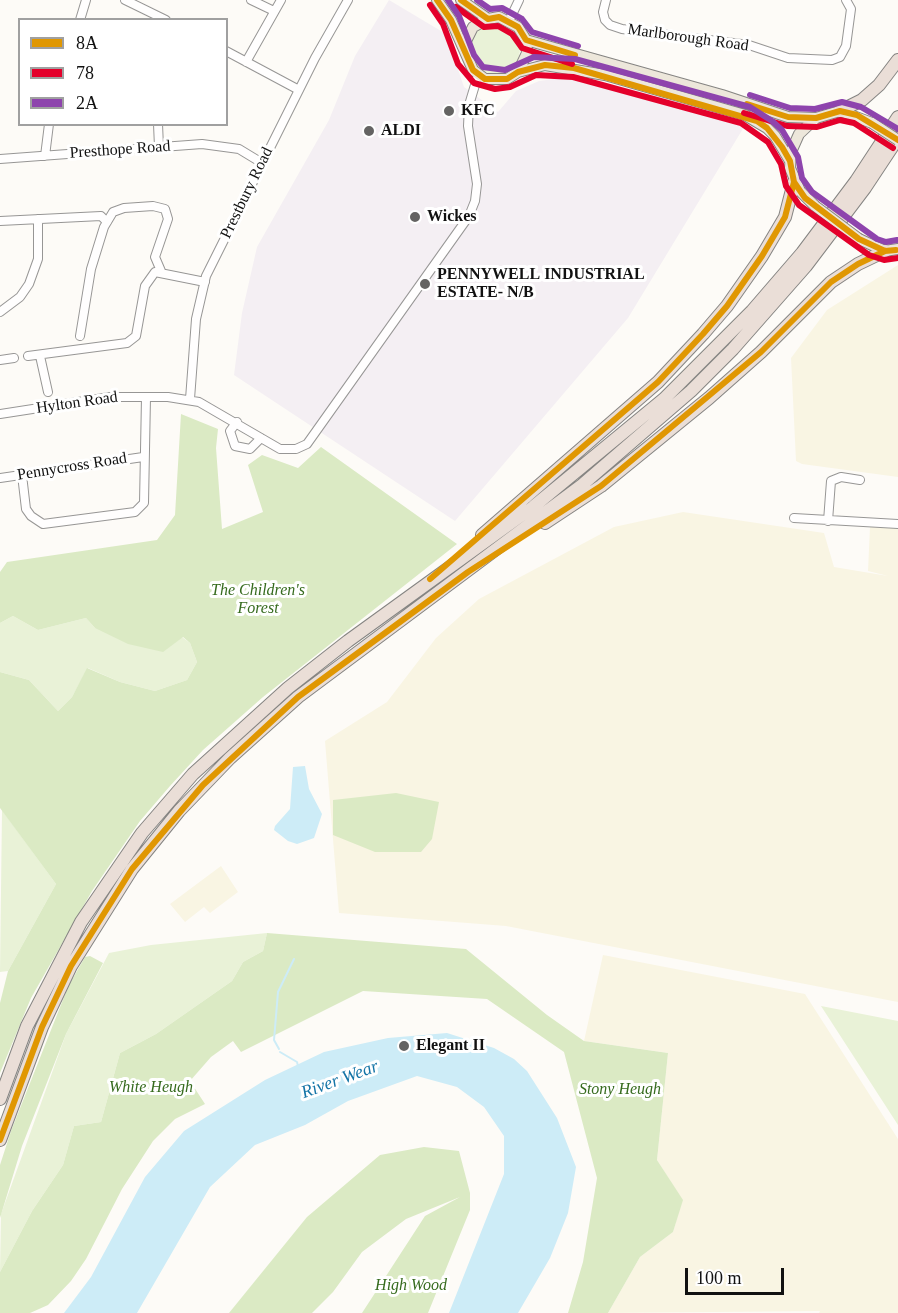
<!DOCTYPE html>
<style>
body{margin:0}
#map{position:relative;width:898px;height:1313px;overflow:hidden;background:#fdfbf7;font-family:Georgia,serif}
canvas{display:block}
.legend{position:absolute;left:18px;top:18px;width:210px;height:108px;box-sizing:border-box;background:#fff;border:2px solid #a0a0a0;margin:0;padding:8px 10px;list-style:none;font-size:18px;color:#111}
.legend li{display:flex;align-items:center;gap:12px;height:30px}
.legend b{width:30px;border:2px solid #a0a0a0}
.scale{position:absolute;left:685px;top:1268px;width:99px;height:27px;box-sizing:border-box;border:3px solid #111;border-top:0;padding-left:8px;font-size:18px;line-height:21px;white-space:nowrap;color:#111;-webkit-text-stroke:4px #fff;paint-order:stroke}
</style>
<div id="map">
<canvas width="898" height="1313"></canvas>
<ul class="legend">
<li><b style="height:8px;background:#e09702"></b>8A</li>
<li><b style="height:8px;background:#e4002b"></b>78</li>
<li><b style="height:8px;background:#8e44ad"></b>2A</li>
</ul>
<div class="scale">100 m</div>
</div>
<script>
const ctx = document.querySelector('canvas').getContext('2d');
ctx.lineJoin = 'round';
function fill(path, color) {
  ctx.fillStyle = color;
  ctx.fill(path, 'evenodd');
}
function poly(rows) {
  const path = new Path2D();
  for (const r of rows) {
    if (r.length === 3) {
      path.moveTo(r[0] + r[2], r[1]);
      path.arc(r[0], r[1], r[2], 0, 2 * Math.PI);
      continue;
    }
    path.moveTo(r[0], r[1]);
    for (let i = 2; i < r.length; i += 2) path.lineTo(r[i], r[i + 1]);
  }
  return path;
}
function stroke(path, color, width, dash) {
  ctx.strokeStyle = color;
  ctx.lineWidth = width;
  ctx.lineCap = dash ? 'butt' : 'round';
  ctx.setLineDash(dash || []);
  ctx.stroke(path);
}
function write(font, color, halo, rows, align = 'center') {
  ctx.font = font + ' Georgia,serif';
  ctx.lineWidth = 6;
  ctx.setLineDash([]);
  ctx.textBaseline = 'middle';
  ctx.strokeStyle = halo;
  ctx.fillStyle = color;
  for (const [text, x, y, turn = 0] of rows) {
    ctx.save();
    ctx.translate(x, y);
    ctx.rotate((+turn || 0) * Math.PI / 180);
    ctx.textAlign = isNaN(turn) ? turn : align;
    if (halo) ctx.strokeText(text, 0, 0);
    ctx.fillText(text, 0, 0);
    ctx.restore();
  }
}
fill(poly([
 [389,0,446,34,464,87,498,112,516,91,539,81,561,78,586,81,744,127,628,318,455,521,234,375,242,313,257,247,329,120,355,56]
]), '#f4eff3');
fill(poly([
 [898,265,898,477,802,464,796,461,791,358,827,310],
 [683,512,824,533,834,567,888,576,868,571,870,527,898,528,898,1002,506,926,339,913,325,741,387,702,436,638,479,599,614,527],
 [221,866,238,892,210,913,204,907,185,922,170,904],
 [603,955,805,994,898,1139,898,1313,819,1313,820,1311,608,1313,640,1257,673,1232,682,1200,657,1160,668,1053,584,1041]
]), '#f9f5e3');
fill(poly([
 [495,49,25],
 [13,616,38,630,86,618,95,628,182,637,190,643,197,662,187,680,155,691,120,682,88,668,72,697,58,711,29,680,0,672,0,623],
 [2,810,56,884,8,971,0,972],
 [267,933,263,951,243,962,232,981,156,1034,120,1053,101,1122,74,1126,63,1165,32,1211,0,1272,1,1214,66,1034,109,953,151,945],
 [821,1006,898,1021,898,1125]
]), '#e9f2d7');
fill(poly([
 [181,414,218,429,216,448,222,529,263,512,248,465,262,455,298,468,321,447,457,544,263,697,203,750,170,786,140,821,92,891,31,998,0,1073,0,1003,8,971,56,884,0,808,0,672,29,680,58,711,72,697,87,668,120,682,155,691,187,680,197,662,190,643,183,637,163,652,128,644,95,628,86,618,38,630,13,616,0,623,0,572,7,562,157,540,175,515],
 [396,793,439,802,432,839,421,852,375,852,333,835,333,800],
 [267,933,466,949,547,1015,584,1041,668,1053,657,1160,683,1200,673,1232,640,1257,608,1313,568,1313,583,1262,597,1178,564,1052,487,999,363,991,241,1052,233,1041,211,1057,190,1081,205,1104,175,1119,153,1141,122,1189,86,1259,71,1281,48,1305,30,1313,0,1313,0,1272,32,1211,63,1165,74,1126,101,1122,120,1053,156,1034,232,981,243,962,263,951],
 [90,956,103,963,66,1034,22,1146,0,1218,0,1165,11,1131,68,987,85,957],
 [424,1147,459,1151,470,1193,470,1210,428,1313,362,1313,425,1216,460,1197,406,1219,362,1252,333,1292,312,1313,229,1313,307,1217,380,1155]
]), '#dbeac4');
fill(poly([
 [305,766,309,789,322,814,314,838,297,844,288,841,274,830,275,826,290,809,293,767],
 [447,1033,494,1048,514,1059,527,1071,557,1118,576,1167,568,1213,550,1258,518,1313,449,1313,504,1174,504,1136,484,1107,457,1087,417,1076,348,1101,305,1125,255,1145,210,1187,137,1313,64,1313,91,1277,145,1177,184,1131,265,1080,324,1052,388,1038]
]), '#cdecf7');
stroke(poly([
 [279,1049,274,1040,278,992,294,959],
 [280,1052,297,1062,298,1066]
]), '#cdecf7', 2);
const minor = poly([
 [125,0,166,20],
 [251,0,274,11],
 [606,0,603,12,605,20,610,25,622,29,749,45,788,58,832,60,840,57,846,46,851,9,846,0],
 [80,20,86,0],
 [509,21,519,0],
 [226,51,299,90],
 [246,62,281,0],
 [158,124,159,147],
 [45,156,49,124],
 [0,159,202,144,239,149,262,163],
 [0,221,101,216,107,222],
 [0,312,20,297,29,284,38,259,38,219],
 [80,336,91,269,104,227,113,212,124,208,153,206,165,209,168,219,155,257,161,271],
 [28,356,127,343,136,336,145,286,155,272,205,282],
 [40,356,48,392],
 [0,360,14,358],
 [190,399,196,319,206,276,315,58,348,0],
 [0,414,110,397,168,397,199,402,280,449,296,449,307,444,469,216,475,201,477,184,468,126,469,105,478,75],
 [237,422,230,431,235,446,250,449,261,438],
 [22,475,26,509,31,516,43,524,135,512,144,503,146,397],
 [0,478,143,457],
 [794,518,898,524],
 [828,521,831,481,841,477,860,480]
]);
const major = poly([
 [437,0,451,20,473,70,485,79,507,79,518,72,545,65,605,75,745,115,767,128,775,136,790,161],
 [461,0,488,19],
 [526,40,722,95,788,117,816,118],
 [465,51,466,41,473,27,488,19,499,17,518,27,526,40,527,53,518,72],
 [815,206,800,191,790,168,791,152,799,134,816,118,840,111,872,123],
 [859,239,885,251,898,249]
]);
const highway = poly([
 [840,111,862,100,879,85,898,60],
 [545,523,601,486,709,398,761,352,831,282,858,264,885,251],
 [482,535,658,382,703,334,727,306,762,256,785,217,794,182],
 [0,1099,27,1026,81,922,142,833,193,774,288,688,348,641,533,507,664,399,752,311,802,253,856,181,898,117],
 [0,1140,42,1027,71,966,132,869,179,811,230,758,298,697,582,485,691,391,733,349,806,266,865,188,898,138]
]);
stroke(minor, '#979695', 10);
stroke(major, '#858482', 12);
stroke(highway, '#858482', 14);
stroke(minor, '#fffefe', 8);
stroke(major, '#ede7db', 10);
stroke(highway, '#eaded7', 12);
const majorBridge = poly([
 [872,123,898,140],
 [815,206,859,239]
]);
stroke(majorBridge, '#858482', 12, []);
stroke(majorBridge, '#ede7db', 10);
stroke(poly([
 [437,0,451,20,473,70,485,79,507,79,518,72,545,65,574,68,757,121,767,128,782,147,790,161,794,182,805,198,859,239,885,251,896,250],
 [461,0,488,19,499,17,518,27,526,40,575,55],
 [747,104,788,117,816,118,840,111,857,115,898,140],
 [430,579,658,382,703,334,727,306,762,256,785,217,794,182],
 [0,1140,42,1027,71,966,132,869,203,785,298,697,468,572,601,486,761,352,831,282,858,264,885,251]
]), '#e09702', 6);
stroke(poly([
 [430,5,443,24,458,64,474,83,495,89,510,87,536,75,573,77,741,123,768,142,781,164,786,186,799,205,869,255,884,260,898,258],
 [456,7,484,27,498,26,512,34,522,48,572,64],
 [744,113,787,126,817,127,840,120,854,123,893,148]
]), '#e4002b', 6);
stroke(poly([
 [448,0,459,16,474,55,483,67,505,70,534,57,575,59,750,107,772,121,782,130,798,157,802,178,812,192,877,239,886,242,897,240],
 [477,0,490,9,502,8,522,19,532,32,578,46],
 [750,95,790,108,815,109,842,102,861,107,898,129]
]), '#8e44ad', 6);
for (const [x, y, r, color] of [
 [449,111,6,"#646362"],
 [369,131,6,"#646362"],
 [415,217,6,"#646362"],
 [425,284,6,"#646362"],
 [404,1046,6,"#646362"]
]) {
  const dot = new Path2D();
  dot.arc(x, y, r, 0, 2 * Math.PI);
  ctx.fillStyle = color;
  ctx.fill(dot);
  stroke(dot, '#fff', 2);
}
write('16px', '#111', '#fff', [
 ["Marlborough Road",688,38,8],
 ["Presthope Road",120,150,-4],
 ["Prestbury Road",247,193,-64],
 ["Hylton Road",77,403,-8],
 ["Pennycross Road",72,467,-9]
]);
write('bold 16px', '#111', '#fff', [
 ["KFC",461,111],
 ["ALDI",381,131],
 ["Wickes",427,217],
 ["PENNYWELL INDUSTRIAL",437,275],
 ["ESTATE- N/B",437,293],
 ["Elegant II",416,1046]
], 'left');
write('italic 16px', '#366b1e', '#fff', [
 ["The Children's",258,591],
 ["Forest",258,609],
 ["White Heugh",151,1088],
 ["Stony Heugh",620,1090],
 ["High Wood",411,1286]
]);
write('italic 18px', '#1675a7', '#fff', [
 ["River Wear",340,1080,-20]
]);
</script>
